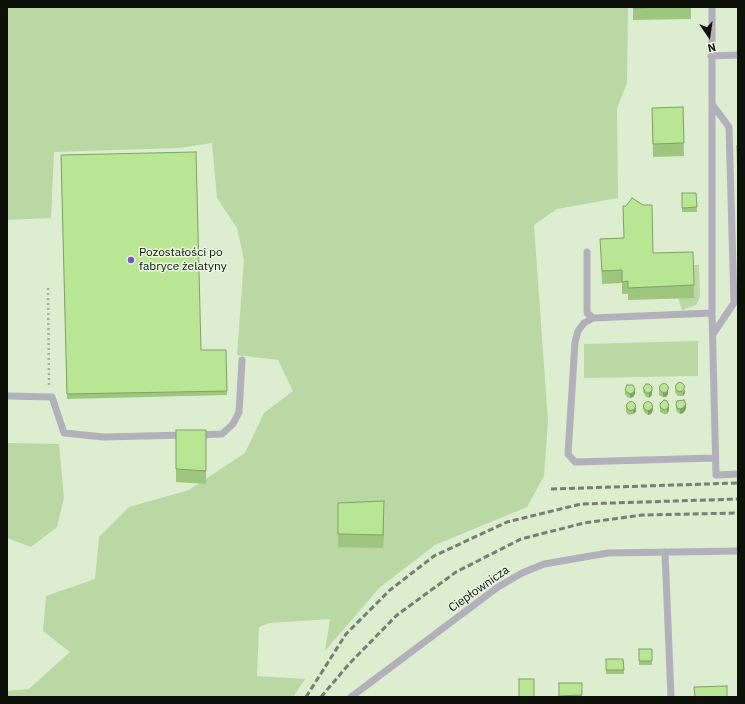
<!DOCTYPE html>
<meta charset="utf-8">
<style>
body{margin:0}
#map{position:relative;width:745px;height:704px;overflow:hidden;background:#eaf7e1;font-family:"IBM Plex Sans",sans-serif}
canvas{display:block}
.frame{position:absolute;inset:0;border:8px solid #0d110a;pointer-events:none}
.north{position:absolute;left:689px;top:16px;width:40px;height:40px;-webkit-text-stroke:3px #eaf7e1;paint-order:stroke;rotate:167deg;font-size:11px;font-weight:700;line-height:16px;text-align:center;color:#0d110a}
.north::after{content:'';display:block;margin:auto;width:14px;height:18px;background:#0d110a;clip-path:polygon(50% 0,100% 100%,50% 72%,0 100%)}
</style>
<div id="map">
<canvas width="745" height="704"></canvas>
<div class="frame"></div>
<div class="north">N</div>
</div>
<script>
const ctx = document.querySelector('canvas').getContext('2d');
ctx.lineJoin = 'round';
function fill(path, color) {
  ctx.fillStyle = color;
  ctx.fill(path, 'evenodd');
}
function poly(rows) {
  const path = new Path2D();
  for (const r of rows) {
    if (r.length === 3) {
      path.moveTo(r[0] + r[2], r[1]);
      path.arc(r[0], r[1], r[2], 0, 2 * Math.PI);
      continue;
    }
    path.moveTo(r[0], r[1]);
    for (let i = 2; i < r.length; i += 2) path.lineTo(r[i], r[i + 1]);
  }
  return path;
}
function stroke(path, color, width, dash) {
  ctx.strokeStyle = color;
  ctx.lineWidth = width;
  ctx.lineCap = dash ? 'butt' : 'round';
  ctx.setLineDash(dash || []);
  ctx.stroke(path);
}
function write(font, color, halo, rows, align = 'center') {
  ctx.font = font + ' "IBM Plex Sans",sans-serif';
  ctx.lineWidth = 3;
  ctx.setLineDash([]);
  ctx.textBaseline = 'middle';
  ctx.strokeStyle = halo;
  ctx.fillStyle = color;
  for (const [text, x, y, turn = 0] of rows) {
    ctx.save();
    ctx.translate(x, y);
    ctx.rotate((+turn || 0) * Math.PI / 180);
    ctx.textAlign = isNaN(turn) ? turn : align;
    if (halo) ctx.strokeText(text, 0, 0);
    ctx.fillText(text, 0, 0);
    ctx.restore();
  }
}
fill(poly([
 [7,7,738,7,738,697,7,697]
]), '#dcedd0');
fill(poly([
 [7,7,628,7,627,83,617,108,618,198,557,209,534,225,548,421,544,476,527,507,435,545,379,588,325,651,330,619,269,623,259,627,257,676,305,679,293,697,7,697,7,691,29,689,70,652,43,631,46,596,95,579,99,537,129,507,189,490,245,453,264,413,293,391,278,360,237,355,244,260,237,228,217,198,212,143,179,148,54,152,51,218,7,220],
 [693,265,699,265,700,297,696,305,682,310,678,298,694,298],
 [698,341,698,376,584,378,584,344],
 [7,443,59,444,64,498,57,527,31,547,7,538]
]), '#bad8a3');
stroke(poly([
 [48,288,49,386]
]), '#a4ae9d', 2.5, [2, 3]);
stroke(poly([
 [712,7,712,313,716,475,738,474],
 [711,56,738,55],
 [712,104,729,127,734,303,713,334],
 [587,252,587,313,593,318],
 [712,313,593,318,584,323,578,331,575,342,568,454,575,462,715,458],
 [7,396,52,397,64,433,104,437,185,435],
 [197,435,222,434,233,424,239,412,242,360],
 [665,552,671,697],
 [351,697,498,587,522,573,544,564,608,553,738,551]
]), '#b2b0ba', 7);
stroke(poly([
 [551,489,738,483],
 [306,697,346,634,390,590,434,556,507,522,581,504,738,499],
 [321,697,349,664,397,615,456,572,521,539,584,523,642,515,738,513]
]), '#777f71', 3, [6, 3]);
fill(poly([
 [633,7,691,7,691,19,633,20],
 [683,107,684,156,653,157,652,108],
 [61,155,201,350,226,350,227,395,67,399],
 [682,193,696,193,697,212,682,212],
 [623,206,653,253,694,285,694,298,628,300,628,294,622,294,622,283,602,284,600,239,624,238],
 [676,385,685,393,683,396,678,396,675,392],
 [652,387,652,395,649,398,646,397,643,392,643,388],
 [659,387,668,394,666,397,663,397,659,395],
 [625,390,635,394,633,397,630,398,627,397,625,394],
 [628,402,636,412,633,414,629,415,626,412,626,405],
 [660,404,669,410,667,414,664,414,660,412],
 [643,405,653,410,651,414,648,415,645,413,643,409],
 [676,405,686,409,683,413,680,414,677,412,676,409],
 [176,430,206,430,206,484,176,482],
 [338,503,384,514,383,548,338,547],
 [639,649,652,649,652,665,639,665],
 [606,659,623,659,624,674,606,674],
 [559,683,582,683,582,697,559,697]
]), '#9ec67e');
fill(poly([
 [635,389,635,394,633,397,630,398,630,394],
 [685,389,685,393,683,396,683,392],
 [668,390,668,394,666,397,663,397,663,393],
 [652,391,652,395,649,398,649,393],
 [686,404,686,409,683,413,680,414,680,409],
 [669,405,669,410,667,414,667,409],
 [653,406,653,410,651,414,648,415,648,410],
 [636,407,636,412,633,414,633,410],
 [384,501,384,514,383,548,383,535]
]), '#81a167');
const building = poly([
 [633,7,670,7,633,8,633,7],
 [683,107,684,143,653,144,652,108,683,107],
 [737,146,738,146,738,182,737,146],
 [196,152,201,350,226,350,227,391,67,394,61,155,196,152],
 [682,193,696,193,697,207,682,208,682,193],
 [632,198,643,205,652,205,653,253,693,252,694,285,628,288,628,281,622,282,622,270,602,271,600,239,624,238,623,206,626,206,632,198],
 [680,387,4.5],
 [664,388,4.5],
 [646,384,649,384,652,387,652,391,649,393,646,393,643,388,646,384],
 [627,385,633,385,635,389,633,393,630,394,627,392,625,390,627,385],
 [664,400,667,401,669,405,667,409,664,410,660,407,660,404,664,400],
 [684,400,686,404,683,408,680,409,677,408,676,405,677,401,684,400],
 [648,406,4.5],
 [631,406,4.5],
 [176,430,206,430,206,471,176,469,176,430],
 [384,501,383,535,338,534,338,503,384,501],
 [639,649,652,649,652,661,639,661,639,649],
 [606,659,623,659,624,670,606,670,606,659],
 [519,679,534,679,534,697,519,697,519,679],
 [559,683,582,683,582,695,559,696,559,683],
 [727,686,727,697,695,697,694,687,727,686]
]);
fill(building, '#b8e693');
stroke(building, '#81a167', 1);
for (const [x, y, r, color] of [
 [131,260,4,"#7850c9"]
]) {
  const dot = new Path2D();
  dot.arc(x, y, r, 0, 2 * Math.PI);
  ctx.fillStyle = color;
  ctx.fill(dot);
  stroke(dot, '#eaf7e1', 1.5);
}
write('12px', '#0d110a', '#eaf7e1', [
 ["Pozostałości po",139,253],
 ["fabryce żelatyny",139,267]
], 'left');
write('12px', '#0d110a', '#eaf7e1', [
 ["Ciepłownicza",479,589,-35]
]);
</script>
